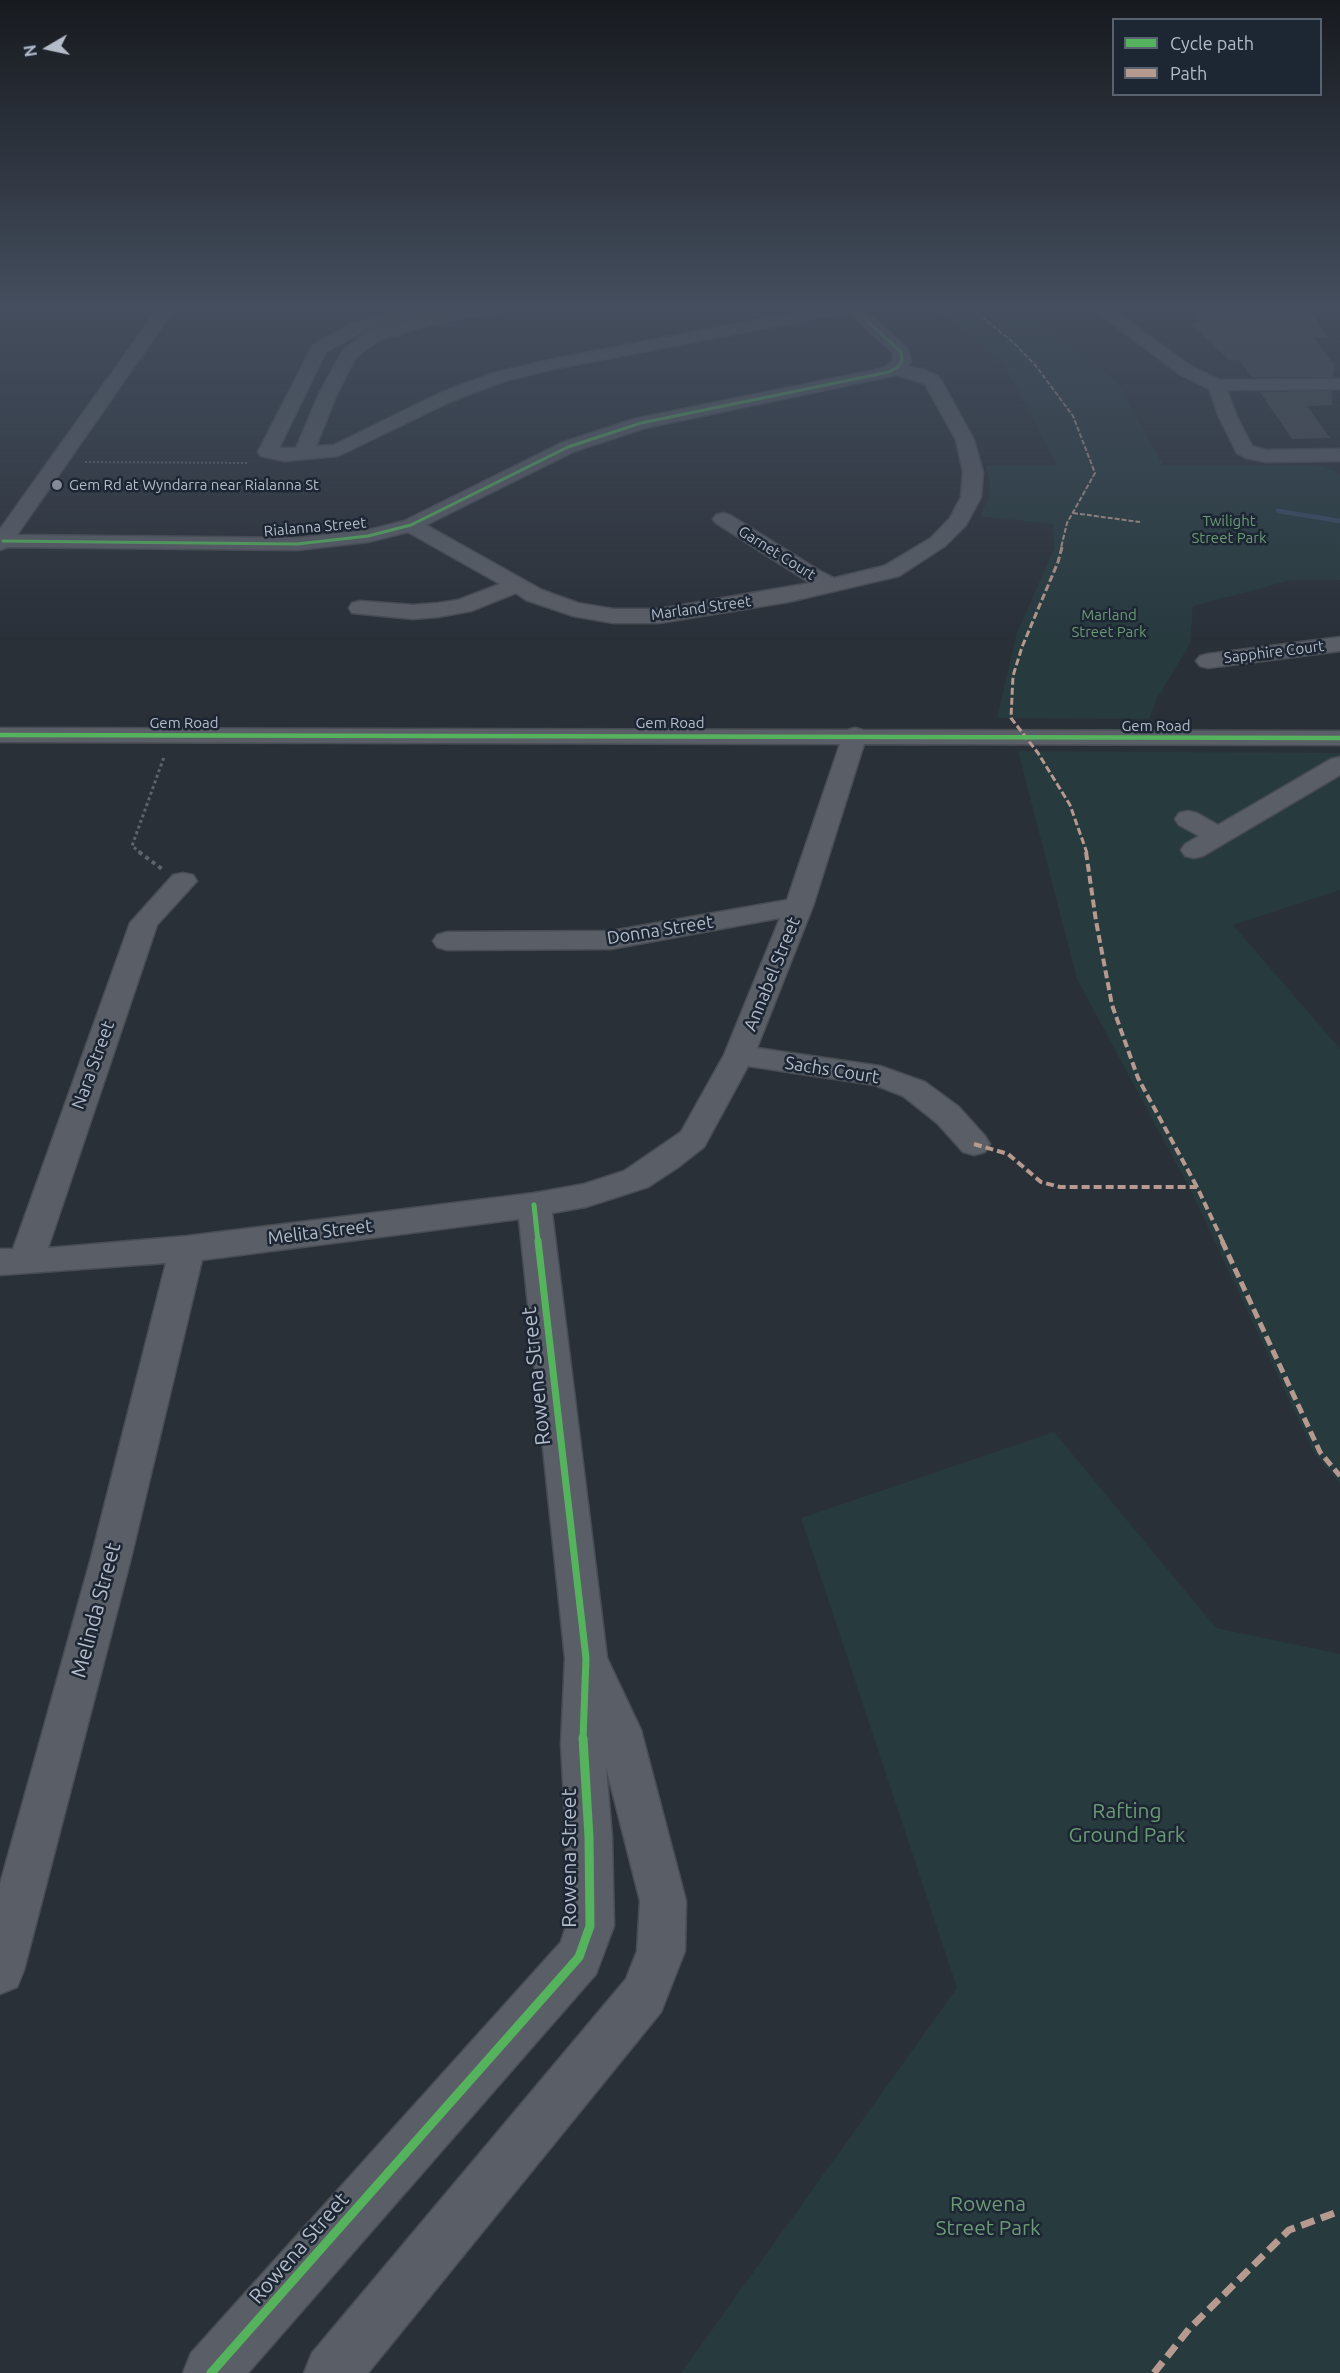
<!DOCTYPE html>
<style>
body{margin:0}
#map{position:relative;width:1340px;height:2373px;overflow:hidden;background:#2a3038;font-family:Ubuntu,sans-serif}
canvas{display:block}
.legend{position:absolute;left:1112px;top:18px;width:210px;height:78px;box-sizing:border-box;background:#1d2633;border:2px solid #59626f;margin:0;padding:8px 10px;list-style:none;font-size:18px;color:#b4bcc9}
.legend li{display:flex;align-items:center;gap:12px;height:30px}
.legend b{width:30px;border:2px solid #59626f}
.north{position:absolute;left:18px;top:18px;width:60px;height:60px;-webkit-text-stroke:4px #1d2633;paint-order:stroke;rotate:261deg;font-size:16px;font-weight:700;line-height:24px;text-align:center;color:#b4bcc9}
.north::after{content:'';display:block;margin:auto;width:21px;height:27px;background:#b4bcc9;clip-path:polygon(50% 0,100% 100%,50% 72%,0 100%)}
</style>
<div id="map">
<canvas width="1340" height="2373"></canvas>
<ul class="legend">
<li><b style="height:8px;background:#56b35d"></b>Cycle path</li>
<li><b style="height:8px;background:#b69a8f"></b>Path</li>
</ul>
<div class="north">N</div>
</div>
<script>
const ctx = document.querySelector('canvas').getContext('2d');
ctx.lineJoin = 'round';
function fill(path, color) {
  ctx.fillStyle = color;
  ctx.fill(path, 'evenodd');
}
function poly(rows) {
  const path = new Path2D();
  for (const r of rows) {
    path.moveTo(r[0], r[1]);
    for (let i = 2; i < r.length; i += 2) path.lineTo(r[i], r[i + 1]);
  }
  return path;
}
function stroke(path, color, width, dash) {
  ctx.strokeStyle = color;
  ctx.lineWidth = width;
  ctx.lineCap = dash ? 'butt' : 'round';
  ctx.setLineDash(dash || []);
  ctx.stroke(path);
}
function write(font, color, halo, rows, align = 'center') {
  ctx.font = font + ' Ubuntu,sans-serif';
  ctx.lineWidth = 5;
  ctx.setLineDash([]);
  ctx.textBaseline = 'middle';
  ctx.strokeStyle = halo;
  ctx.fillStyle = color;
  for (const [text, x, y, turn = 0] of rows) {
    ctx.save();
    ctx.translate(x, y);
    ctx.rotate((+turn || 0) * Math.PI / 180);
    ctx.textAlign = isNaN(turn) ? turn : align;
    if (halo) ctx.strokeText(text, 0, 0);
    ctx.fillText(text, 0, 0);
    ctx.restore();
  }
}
fill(poly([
 [936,308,1021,308,1117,381,1163,465,1321,466,1335,471,1340,475,1340,580,1291,580,1193,606,1190,644,1156,700,1149,719,997,718,1017,633,1054,549,1053,524,980,516,989,498,990,482,986,466,1057,465,1005,367],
 [1018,751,1340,753,1340,890,1233,925,1340,1049,1340,1484,1314,1453,1192,1193,1077,979],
 [1054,1432,1216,1628,1340,1654,1340,2373,681,2373,957,1988,801,1518]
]), '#273a3e');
stroke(poly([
 [1278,511,1340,521]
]), '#384963', 4.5);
fill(poly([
 [1188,308,1309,308,1328,338,1314,338,1334,364,1333,377,1251,377,1239,360,1229,360,1190,323,1200,322,1195,318,1201,317],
 [1332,391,1332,405,1307,406,1330,438,1292,439,1260,392]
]), '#444950');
const minor = poly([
 [158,308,175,308,17,535,297,538,368,530,404,521,561,443,634,419,884,368,893,361,893,353,848,312,549,370,505,381,452,401,338,456,284,461,261,456,258,452,313,345,350,324,406,308,437,308,435,311,362,332,326,352,279,448,296,448,318,396,343,350,367,332,426,315,463,308,501,308,499,311,429,325,379,340,356,357,336,396,316,446,334,445,440,393,493,373,549,360,818,308,863,308,907,348,911,361,907,366,925,370,938,376,941,380,974,440,983,472,981,497,966,525,945,546,899,576,788,602,659,623,613,623,573,616,526,600,516,593,471,611,438,617,413,619,352,613,349,608,352,603,360,601,413,605,438,603,458,600,500,584,408,532,368,542,297,550,8,547,0,550,0,529,158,308],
 [897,375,925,384,956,440,963,472,961,497,950,518,931,538,884,566,834,578,820,571,730,515,723,513,716,515,713,519,716,523,810,583,659,609,613,609,578,603,542,590,426,525,575,451,645,428,897,375],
 [1092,308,1111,308,1191,366,1220,380,1340,379,1340,389,1227,390,1237,417,1252,446,1266,450,1340,449,1340,461,1266,462,1246,458,1237,453,1219,417,1209,389,1179,374,1092,308],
 [1340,637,1340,651,1208,668,1200,666,1196,661,1200,656,1208,654,1340,637],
 [0,728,847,730,855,728,863,730,1340,731,1340,745,864,744,813,906,757,1048,880,1066,925,1082,959,1107,985,1136,990,1144,985,1152,974,1155,963,1152,937,1123,903,1096,875,1085,748,1066,704,1147,677,1168,648,1187,586,1207,552,1213,607,1658,641,1730,686,1901,685,1951,661,2012,368,2373,304,2373,312,2353,626,1979,637,1951,640,1901,606,1767,612,1837,614,1926,596,1974,248,2373,183,2373,191,2353,561,1942,566,1926,566,1837,561,1744,565,1658,519,1219,202,1260,131,1558,24,1970,17,1987,0,1994,0,1884,91,1558,166,1263,0,1275,0,1249,13,1249,130,923,173,875,183,873,193,875,197,881,157,925,48,1248,187,1236,534,1193,584,1184,624,1171,681,1132,724,1055,780,918,611,949,447,950,437,947,433,941,437,935,447,932,611,931,787,900,840,744,0,742,0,728],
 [1340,757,1340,775,1203,856,1194,858,1185,856,1181,850,1185,844,1199,836,1179,825,1175,819,1179,813,1188,811,1197,813,1218,825,1331,759,1340,757]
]);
stroke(minor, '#484c53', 3);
stroke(poly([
 [85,462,248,463]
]), '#5d636a', 2, [2, 2]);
stroke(poly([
 [141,853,132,846,164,757]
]), '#5d636a', 3, [3, 3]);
stroke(poly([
 [139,852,162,869]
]), '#5d636a', 4, [4, 4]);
fill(minor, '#5a5e66');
stroke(poly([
 [971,308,1014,343,1036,366,1073,416,1095,473,1067,523,1061,548],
 [1073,513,1140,522]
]), '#b69a8f', 2, [5, 2]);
stroke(poly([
 [1062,547,1058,562,1022,647,1013,676,1011,718,1038,753,1070,805,1087,853]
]), '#b69a8f', 3, [7, 3]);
stroke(poly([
 [1086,852,1096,921,1112,1005,1138,1078,1197,1187],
 [974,1144,1008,1154,1041,1182,1060,1187,1197,1187,1223,1242]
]), '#b69a8f', 4, [8, 4]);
stroke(poly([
 [1222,1241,1320,1452,1340,1476]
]), '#b69a8f', 5, [10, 5]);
stroke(poly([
 [1154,2373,1189,2329,1289,2230,1340,2211]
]), '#b69a8f', 7, [14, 7]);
stroke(poly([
 [3,541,297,544,368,536,411,525,568,447,641,423,889,372,898,367,902,361,901,352,853,308]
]), '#56b35d', 3);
stroke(poly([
 [0,735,1340,738]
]), '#56b35d', 4.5);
stroke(poly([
 [534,1205,538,1242]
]), '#56b35d', 5);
stroke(poly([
 [538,1241,586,1658,583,1739]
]), '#56b35d', 7);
stroke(poly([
 [211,2373,579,1957,590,1926,589,1837,583,1738]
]), '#56b35d', 9);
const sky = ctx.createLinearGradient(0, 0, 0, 641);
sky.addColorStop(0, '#171a1f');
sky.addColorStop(0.48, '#444e5e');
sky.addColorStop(1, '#444e5e00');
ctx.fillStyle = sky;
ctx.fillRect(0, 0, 1340, 641);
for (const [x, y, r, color] of [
 [57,485,6,"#848b96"]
]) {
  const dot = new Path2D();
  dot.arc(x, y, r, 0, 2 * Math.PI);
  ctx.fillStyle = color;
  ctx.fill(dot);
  stroke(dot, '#1d2633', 2);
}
write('15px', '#b4bcc9', '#1d2633', [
 ["Gem Rd at Wyndarra near Rialanna St",69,485]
], 'left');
write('15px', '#6b9a76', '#1d2633', [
 ["Twilight",1229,521],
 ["Street Park",1229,538],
 ["Marland",1109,615],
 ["Street Park",1109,632]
]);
write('15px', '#b4bcc9', '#1d2633', [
 ["Rialanna Street",315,527,-5],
 ["Garnet Court",777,553,32],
 ["Marland Street",701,608,-8],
 ["Sapphire Court",1274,652,-7],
 ["Gem Road",184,723],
 ["Gem Road",670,723],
 ["Gem Road",1156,726]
]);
write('18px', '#b4bcc9', '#1d2633', [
 ["Donna Street",660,930,-9],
 ["Annabel Street",772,974,-68],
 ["Nara Street",93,1065,-70],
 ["Sachs Court",832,1070,9],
 ["Melita Street",320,1232,-7]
]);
write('21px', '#b4bcc9', '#1d2633', [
 ["Rowena Street",536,1376,-96],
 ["Melinda Street",96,1610,-75],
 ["Rowena Street",569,1858,-90],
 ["Rowena Street",299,2248,-49]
]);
write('21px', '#6b9a76', '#1d2633', [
 ["Rafting",1127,1811],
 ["Ground Park",1127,1835],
 ["Rowena",988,2204],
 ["Street Park",988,2228]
]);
</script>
